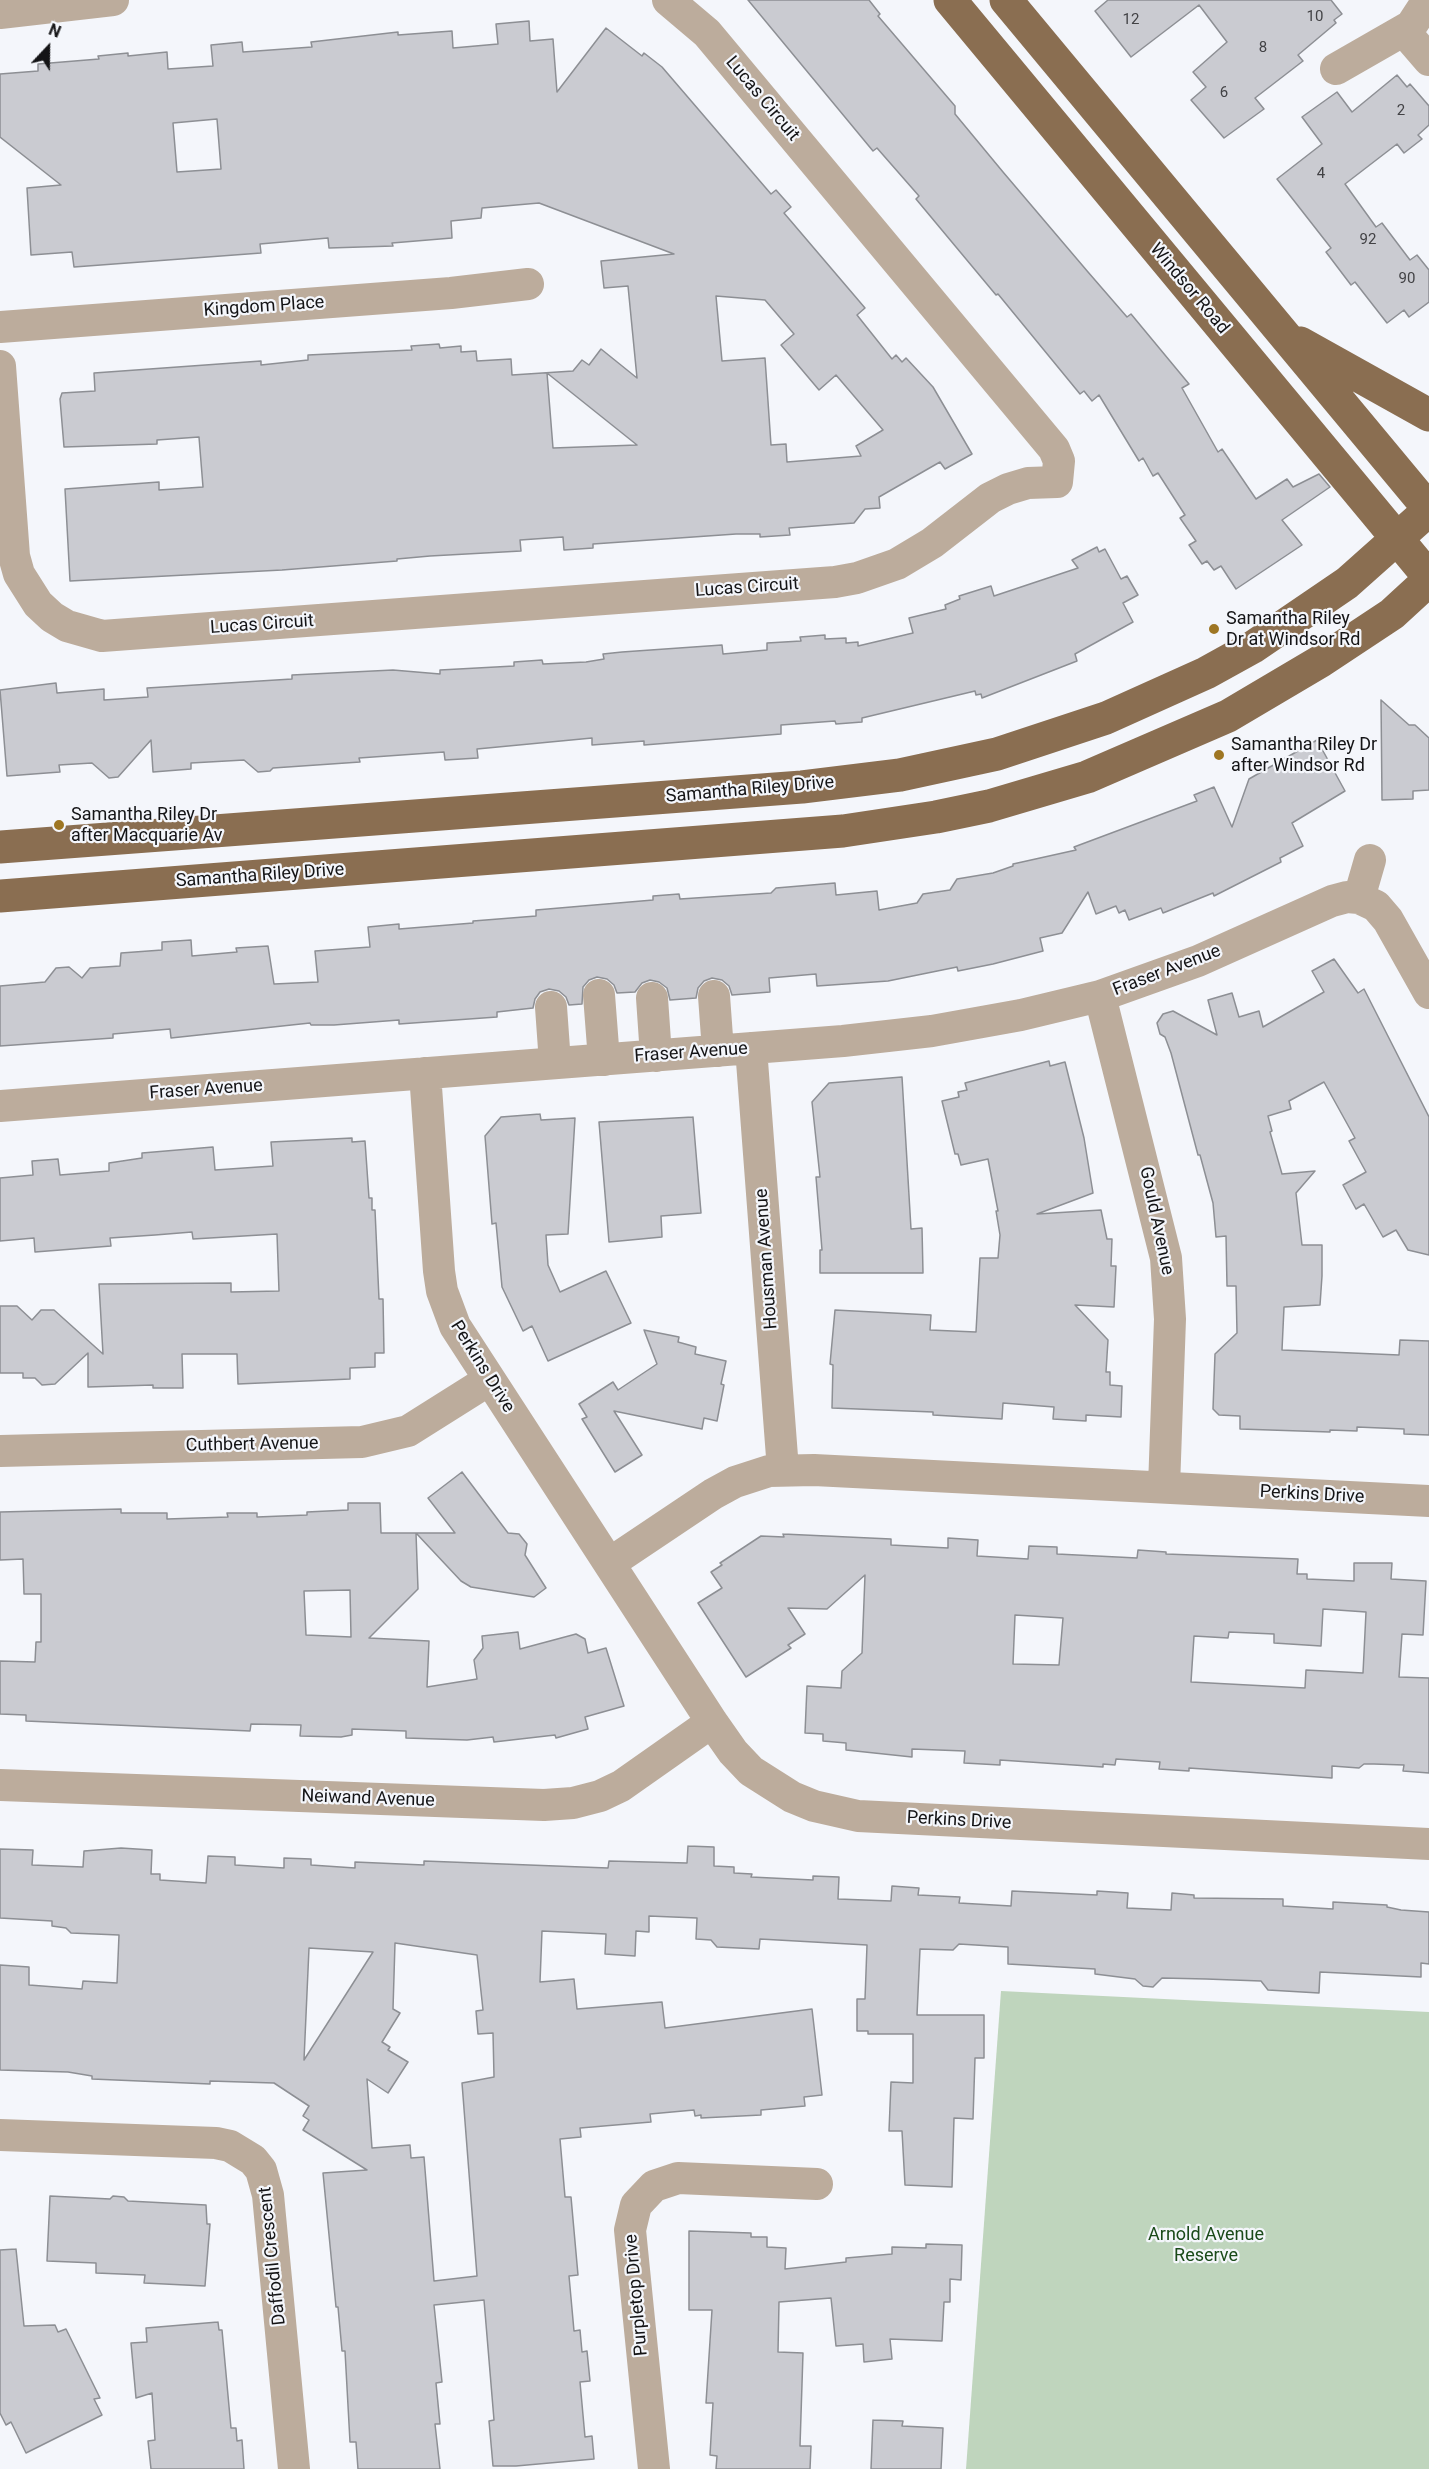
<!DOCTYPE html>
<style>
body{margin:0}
#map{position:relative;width:1429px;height:2469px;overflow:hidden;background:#f4f6fb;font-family:Roboto,sans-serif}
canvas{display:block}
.north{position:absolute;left:18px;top:18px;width:60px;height:60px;-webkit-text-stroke:4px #f4f6fb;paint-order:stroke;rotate:22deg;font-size:16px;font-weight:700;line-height:24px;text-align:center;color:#141416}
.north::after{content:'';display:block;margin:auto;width:21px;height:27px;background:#141416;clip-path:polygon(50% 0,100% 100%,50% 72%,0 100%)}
</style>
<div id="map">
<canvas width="1429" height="2469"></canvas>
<div class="north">N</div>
</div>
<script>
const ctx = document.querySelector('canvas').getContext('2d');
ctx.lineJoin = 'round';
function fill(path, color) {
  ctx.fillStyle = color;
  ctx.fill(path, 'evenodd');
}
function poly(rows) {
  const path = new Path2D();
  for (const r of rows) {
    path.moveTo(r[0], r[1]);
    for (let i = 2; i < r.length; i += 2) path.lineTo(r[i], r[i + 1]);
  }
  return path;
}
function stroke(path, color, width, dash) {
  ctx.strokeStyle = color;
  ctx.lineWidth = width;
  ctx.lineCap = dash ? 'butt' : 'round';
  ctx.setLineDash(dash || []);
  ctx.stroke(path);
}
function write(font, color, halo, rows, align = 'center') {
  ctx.font = font + ' Roboto,sans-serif';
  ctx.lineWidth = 4.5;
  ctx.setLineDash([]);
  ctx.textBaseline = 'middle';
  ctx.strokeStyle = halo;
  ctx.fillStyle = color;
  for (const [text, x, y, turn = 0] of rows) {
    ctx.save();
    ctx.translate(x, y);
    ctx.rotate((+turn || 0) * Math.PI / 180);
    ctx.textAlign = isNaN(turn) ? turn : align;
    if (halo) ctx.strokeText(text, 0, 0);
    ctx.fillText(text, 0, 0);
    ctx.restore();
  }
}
fill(poly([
 [1001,1991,1429,2012,1429,2469,966,2469]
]), '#bfd5bd');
const building = poly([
 [748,0,869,0,880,14,878,16,955,106,955,114,1003,172,1088,272,1127,317,1131,314,1189,384,1182,388,1218,452,1222,449,1256,499,1287,479,1293,487,1319,474,1330,487,1282,520,1302,545,1236,589,1221,566,1214,570,1207,561,1202,564,1189,545,1196,541,1180,518,1185,515,1158,473,1153,476,1143,458,1139,461,1099,395,1092,401,1084,391,1080,394,998,294,996,295,916,199,919,196,877,148,873,151,748,0],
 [1108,0,1331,0,1342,14,1334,20,1336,23,1298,55,1303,61,1255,98,1264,109,1224,138,1191,100,1206,87,1193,72,1227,42,1199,5,1131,57,1095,11,1108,0],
 [529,21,530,41,553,39,557,92,606,28,642,56,644,53,662,67,771,194,776,190,791,207,784,213,865,308,857,315,892,359,896,355,902,362,906,358,933,387,972,454,945,469,940,462,879,497,880,508,865,509,854,523,789,528,790,535,760,537,760,534,736,534,593,544,593,548,564,550,563,537,520,540,521,551,430,556,397,559,397,561,282,570,70,581,65,489,159,482,159,490,203,487,199,437,157,440,157,444,64,447,60,399,62,393,95,391,94,373,261,361,261,365,308,360,308,355,412,350,411,346,439,344,440,348,461,346,461,352,476,351,477,361,511,359,512,375,573,371,582,360,589,365,601,349,637,378,628,286,604,288,601,261,674,254,539,203,482,208,481,218,451,221,452,238,392,243,393,246,329,248,328,238,260,244,261,253,74,267,72,252,31,255,27,188,61,185,0,137,0,74,38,71,38,64,99,59,98,56,128,53,128,56,167,52,168,69,213,66,211,45,242,42,243,52,312,47,311,42,398,32,398,35,452,31,453,48,498,44,496,24,529,21],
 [217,119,221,169,177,172,173,123,217,119],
 [716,296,765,300,794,334,781,345,819,390,836,375,883,430,856,446,861,456,787,462,786,444,771,445,765,358,722,361,716,296],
 [547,373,637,445,553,448,547,373],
 [1397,75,1407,87,1410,84,1429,106,1429,125,1418,135,1422,139,1404,153,1397,144,1345,184,1376,227,1382,223,1410,260,1417,255,1429,270,1429,302,1409,317,1404,310,1387,323,1355,282,1351,285,1326,252,1331,248,1277,179,1322,144,1302,117,1337,92,1352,112,1397,75],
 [1097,547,1099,552,1105,549,1121,579,1127,576,1138,595,1123,603,1133,622,1075,654,1077,661,982,698,981,694,976,695,975,691,862,718,862,722,836,724,835,721,781,725,781,734,644,745,644,741,592,745,592,738,477,749,478,758,445,760,444,752,359,758,360,762,273,768,270,771,258,772,244,760,191,763,191,769,153,772,151,740,118,777,109,778,92,763,59,765,60,772,7,776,0,690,56,683,57,693,104,689,104,700,148,697,147,688,292,679,292,675,393,670,440,674,440,670,514,666,514,662,542,660,543,664,586,662,604,659,603,654,622,652,722,645,723,654,767,650,767,643,801,641,800,637,825,635,825,639,846,638,846,643,858,642,858,646,913,633,909,618,946,609,945,605,960,599,959,596,991,586,994,596,1078,568,1072,560,1097,547],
 [1381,700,1409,725,1415,725,1429,738,1429,790,1413,791,1413,799,1382,800,1381,700],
 [1317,740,1345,791,1292,823,1303,846,1280,858,1281,862,1214,896,1213,893,1163,913,1161,908,1129,920,1125,910,1119,913,1116,906,1096,914,1088,892,1062,933,1040,938,1043,951,993,964,958,971,957,967,888,981,817,986,816,974,769,978,770,992,732,995,729,986,722,980,712,978,704,981,698,988,696,998,670,1000,667,988,659,982,650,980,642,983,635,992,617,993,614,985,607,979,597,977,589,980,583,987,582,1004,569,1005,566,997,559,991,549,989,540,992,535,999,533,1008,497,1012,497,1017,399,1024,399,1020,334,1025,311,1025,310,1023,171,1038,170,1029,113,1034,113,1038,0,1046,0,986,45,982,56,968,69,967,82,978,90,968,120,966,121,953,162,950,162,942,191,940,192,956,237,952,236,948,268,946,274,984,318,982,315,951,370,947,368,927,399,924,399,929,473,923,473,921,536,916,536,910,653,900,653,896,679,894,680,899,771,893,776,888,835,883,836,895,877,891,879,910,917,903,923,894,950,890,957,879,993,873,1013,866,1013,864,1076,850,1074,847,1197,801,1194,795,1214,787,1232,827,1249,779,1317,740],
 [1334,959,1358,993,1364,989,1429,1117,1429,1255,1408,1250,1396,1230,1383,1237,1364,1204,1356,1209,1343,1185,1366,1172,1349,1141,1355,1138,1324,1082,1289,1101,1291,1109,1268,1116,1272,1131,1270,1132,1282,1174,1315,1171,1296,1193,1302,1245,1322,1245,1322,1276,1320,1305,1284,1307,1282,1350,1399,1355,1400,1340,1429,1341,1429,1435,1404,1434,1404,1429,1357,1427,1357,1431,1330,1430,1330,1432,1240,1429,1240,1416,1219,1415,1213,1409,1215,1354,1237,1333,1236,1286,1227,1286,1226,1236,1216,1237,1213,1203,1200,1155,1198,1155,1171,1053,1165,1037,1160,1034,1157,1023,1163,1014,1173,1011,1217,1035,1208,1000,1232,993,1239,1017,1259,1011,1263,1027,1324,992,1312,971,1334,959],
 [1049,1061,1050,1066,1065,1062,1084,1138,1093,1193,1037,1214,1101,1210,1107,1239,1112,1239,1111,1266,1116,1266,1114,1307,1075,1305,1108,1340,1106,1372,1110,1372,1110,1385,1122,1386,1121,1417,1086,1415,1086,1421,1053,1419,1054,1407,1003,1403,1002,1419,933,1415,933,1412,832,1408,833,1365,830,1364,835,1310,931,1315,930,1330,976,1332,980,1258,998,1258,1000,1235,996,1211,998,1211,988,1159,961,1165,958,1154,955,1154,942,1101,959,1097,958,1092,967,1090,965,1083,1049,1061],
 [902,1077,911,1229,922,1228,923,1273,820,1273,820,1250,822,1250,816,1177,820,1177,812,1102,829,1083,902,1077],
 [540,1114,541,1120,575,1118,568,1234,546,1235,548,1265,560,1292,606,1271,631,1323,548,1361,532,1326,523,1331,502,1287,496,1223,492,1224,485,1136,501,1117,540,1114],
 [693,1117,701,1213,661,1216,662,1237,609,1242,599,1122,693,1117],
 [352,1138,352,1142,365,1141,369,1198,372,1198,372,1210,375,1210,379,1299,383,1299,384,1353,375,1353,375,1367,350,1368,350,1379,238,1384,237,1354,182,1354,183,1388,153,1388,153,1385,88,1387,88,1353,55,1384,42,1385,35,1378,23,1378,23,1373,0,1373,0,1306,17,1306,32,1320,41,1310,54,1310,103,1354,99,1284,231,1283,231,1292,279,1291,277,1234,193,1239,192,1232,155,1235,110,1238,111,1246,35,1252,34,1238,0,1241,0,1178,33,1175,32,1161,58,1159,60,1175,109,1171,109,1163,142,1158,142,1153,213,1147,215,1170,273,1166,271,1142,352,1138],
 [644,1330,679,1337,678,1342,696,1347,695,1354,726,1361,721,1384,724,1385,717,1421,704,1418,702,1429,614,1411,642,1455,615,1472,582,1419,587,1417,579,1404,613,1382,618,1390,657,1364,644,1330],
 [462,1472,508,1533,519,1534,527,1544,525,1555,546,1588,534,1597,471,1587,461,1581,416,1533,418,1589,369,1638,429,1641,427,1687,477,1679,474,1660,483,1648,482,1636,518,1632,520,1649,576,1634,585,1639,588,1653,606,1648,624,1706,585,1717,588,1729,556,1738,555,1735,494,1742,493,1737,467,1740,406,1738,406,1731,352,1729,352,1735,341,1737,300,1736,301,1725,251,1724,250,1731,26,1721,26,1715,0,1714,0,1661,35,1662,36,1642,41,1642,41,1594,24,1594,23,1559,0,1560,0,1512,121,1509,121,1513,167,1513,167,1519,228,1517,227,1513,257,1513,257,1517,307,1515,307,1512,348,1510,348,1503,380,1503,381,1533,455,1533,428,1498,462,1472],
 [350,1590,351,1637,306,1635,304,1591,350,1590],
 [783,1534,891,1539,891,1545,948,1548,948,1538,978,1540,977,1556,1028,1559,1029,1546,1057,1547,1057,1554,1137,1558,1138,1550,1166,1552,1166,1554,1298,1559,1297,1574,1307,1574,1307,1579,1354,1581,1354,1563,1392,1563,1391,1579,1426,1581,1423,1635,1402,1634,1399,1677,1429,1678,1429,1773,1403,1771,1404,1765,1374,1764,1364,1764,1359,1768,1332,1766,1332,1778,1189,1768,1189,1771,1159,1769,1160,1762,1116,1759,1115,1765,1103,1764,1103,1767,1000,1760,1000,1765,964,1763,965,1751,912,1749,912,1757,846,1750,846,1743,823,1741,823,1734,805,1733,807,1686,841,1688,842,1671,862,1653,865,1575,827,1609,788,1608,805,1634,788,1645,791,1648,746,1677,698,1603,722,1588,711,1572,722,1565,720,1563,761,1536,784,1537,783,1534],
 [1323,1609,1366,1612,1363,1673,1306,1670,1305,1688,1191,1682,1194,1636,1228,1638,1229,1632,1274,1634,1274,1643,1321,1646,1323,1609],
 [1015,1615,1063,1618,1059,1665,1013,1664,1015,1615],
 [688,1846,714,1847,714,1866,734,1867,734,1873,752,1874,751,1877,813,1880,813,1876,839,1877,838,1899,891,1901,892,1886,919,1888,918,1895,960,1897,959,1903,1011,1906,1012,1891,1097,1895,1097,1891,1128,1893,1127,1908,1171,1910,1172,1893,1194,1895,1194,1898,1283,1899,1283,1906,1333,1909,1333,1902,1387,1905,1387,1907,1401,1910,1429,1912,1429,1964,1421,1963,1421,1977,1320,1972,1319,1993,1268,1990,1261,1981,1206,1979,1162,1978,1153,1987,1143,1986,1135,1979,1095,1974,1095,1969,1008,1964,1008,1947,959,1944,953,1950,920,1949,917,2015,984,2015,984,2058,975,2058,973,2119,954,2118,952,2187,905,2185,902,2131,889,2131,891,2082,913,2083,913,2034,868,2034,868,2031,857,2031,857,1999,865,1999,867,1945,760,1939,759,1949,717,1947,711,1940,696,1939,697,1918,649,1916,649,1932,636,1931,635,1956,605,1954,606,1934,542,1931,540,1982,574,1979,577,2009,662,2002,665,2028,812,2009,822,2095,804,2097,805,2106,761,2110,761,2115,701,2118,701,2115,695,2116,694,2110,650,2114,651,2122,580,2128,581,2137,560,2139,565,2197,571,2197,578,2275,569,2276,574,2331,580,2330,582,2352,587,2351,590,2381,580,2382,585,2437,592,2436,594,2459,516,2466,493,2466,489,2421,494,2420,484,2300,434,2305,442,2382,436,2383,440,2424,435,2424,440,2469,358,2469,356,2442,350,2442,345,2351,342,2351,338,2307,336,2307,323,2173,367,2170,303,2130,309,2120,303,2116,309,2106,274,2083,210,2081,210,2084,92,2079,92,2076,68,2072,0,2070,0,1965,29,1967,29,1985,82,1989,83,1981,117,1983,119,1935,71,1933,66,1928,52,1926,52,1921,0,1918,0,1849,33,1850,32,1865,83,1867,84,1851,121,1848,152,1850,151,1874,160,1874,160,1880,206,1883,208,1856,235,1857,235,1865,284,1868,284,1858,311,1859,311,1865,355,1868,355,1862,424,1865,424,1861,608,1868,609,1861,687,1863,688,1846],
 [395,1943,477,1955,483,2010,476,2011,478,2034,493,2033,494,2077,462,2083,477,2276,434,2281,424,2157,411,2158,410,2145,372,2148,367,2079,388,2093,408,2062,388,2050,390,2047,382,2042,400,2013,393,2009,395,1943],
 [309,1948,373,1952,304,2060,309,1948],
 [50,2196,110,2199,113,2196,124,2197,128,2201,206,2205,207,2224,210,2224,205,2286,144,2283,145,2275,96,2273,96,2263,47,2261,50,2196],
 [689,2231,751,2233,751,2237,767,2237,767,2247,786,2248,785,2269,846,2262,846,2258,892,2254,892,2247,926,2248,926,2244,962,2245,961,2280,950,2279,950,2302,944,2302,942,2341,890,2339,892,2359,864,2362,863,2344,836,2346,831,2298,779,2302,778,2352,803,2353,800,2446,811,2446,810,2469,716,2469,717,2456,710,2455,713,2403,706,2403,712,2310,689,2310,689,2231],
 [16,2249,24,2326,55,2325,58,2332,66,2329,100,2398,94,2399,102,2415,26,2453,11,2422,6,2425,0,2413,0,2250,16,2249],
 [218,2322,219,2330,222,2330,231,2428,236,2428,237,2441,242,2440,244,2469,151,2469,148,2441,155,2440,152,2393,136,2398,131,2343,147,2342,146,2328,218,2322],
 [873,2420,903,2421,902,2426,943,2428,941,2469,871,2469,873,2420]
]);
fill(building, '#cacbd1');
stroke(building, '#8d8f94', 1.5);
stroke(poly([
 [0,13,113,0],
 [1404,31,1429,60],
 [1336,69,1411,26,1428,0],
 [0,327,451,293,528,284],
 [0,366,14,556,19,574,38,604,52,617,67,626,102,636,835,582,857,578,897,564,932,543,990,498,1008,489,1028,483,1057,482,1059,461,1054,449,707,33,668,0],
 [1359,898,1370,860],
 [599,995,604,1060],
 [714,996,718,1051],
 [1100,996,1166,1258,1170,1319,1164,1487],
 [652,998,656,1056],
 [551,1007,555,1063],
 [751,1048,783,1470],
 [425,1073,439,1271,442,1291,455,1326,712,1722,733,1752,751,1771,792,1797,814,1806,858,1816,1429,1844],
 [0,1106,843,1041,932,1031,1021,1015,1100,996,1198,961,1332,901,1347,897,1359,898,1376,906,1388,920,1429,993],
 [0,1451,362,1442,408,1431,489,1380],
 [610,1563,713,1494,735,1482,769,1471,814,1470,1429,1501],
 [0,1785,544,1805,573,1803,600,1796,621,1786,712,1722],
 [0,2135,216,2143,230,2146,253,2160,261,2170,268,2195,294,2469],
 [654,2469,630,2230,636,2205,654,2186,678,2178,817,2184]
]), '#bcac9c', 32);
stroke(poly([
 [950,0,1429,577],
 [1006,0,1429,509],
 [1300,343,1429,415],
 [0,847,802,787,900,775,997,754,1106,718,1206,673,1253,647,1347,583,1429,510],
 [0,896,843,831,936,817,989,806,1087,777,1228,716,1321,661,1392,614,1429,580]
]), '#8a6e51', 33);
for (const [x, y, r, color] of [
 [1214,629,6,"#9e7623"],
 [1219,755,6,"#9e7623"],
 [59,825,6,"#9e7623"]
]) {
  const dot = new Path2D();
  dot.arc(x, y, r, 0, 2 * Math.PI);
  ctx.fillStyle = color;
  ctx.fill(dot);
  stroke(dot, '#f4f6fb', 2);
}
write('15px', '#424245', null, [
 ["10",1315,17],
 ["12",1131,20],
 ["8",1263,48],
 ["6",1224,93],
 ["2",1401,111],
 ["4",1321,174],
 ["92",1368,240],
 ["90",1407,279]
]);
write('18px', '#141416', '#f4f6fb', [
 ["Lucas Circuit",762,99,50],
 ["Windsor Road",1189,289,50],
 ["Kingdom Place",264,307,-4],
 ["Lucas Circuit",747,588,-4],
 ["Lucas Circuit",262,625,-4],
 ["Samantha Riley Drive",750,790,-5],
 ["Samantha Riley Drive",260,876,-4],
 ["Fraser Avenue",1167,971,-21],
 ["Fraser Avenue",691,1053,-4],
 ["Fraser Avenue",206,1090,-4],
 ["Gould Avenue",1156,1221,78],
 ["Housman Avenue",767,1259,-94],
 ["Perkins Drive",482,1367,58],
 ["Cuthbert Avenue",252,1445,-1],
 ["Perkins Drive",1312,1495,3],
 ["Neiwand Avenue",368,1799,2],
 ["Perkins Drive",959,1821,3],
 ["Daffodil Crescent",273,2256,-96],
 ["Purpletop Drive",637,2295,-95]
]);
write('18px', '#141416', '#f4f6fb', [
 ["Samantha Riley",1226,619],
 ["Dr at Windsor Rd",1226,640],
 ["Samantha Riley Dr",1231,745],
 ["after Windsor Rd",1231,766],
 ["Samantha Riley Dr",71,815],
 ["after Macquarie Av",71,836]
], 'left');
write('18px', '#1a4a19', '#f4f6fb', [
 ["Arnold Avenue",1206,2235],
 ["Reserve",1206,2256]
]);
</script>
